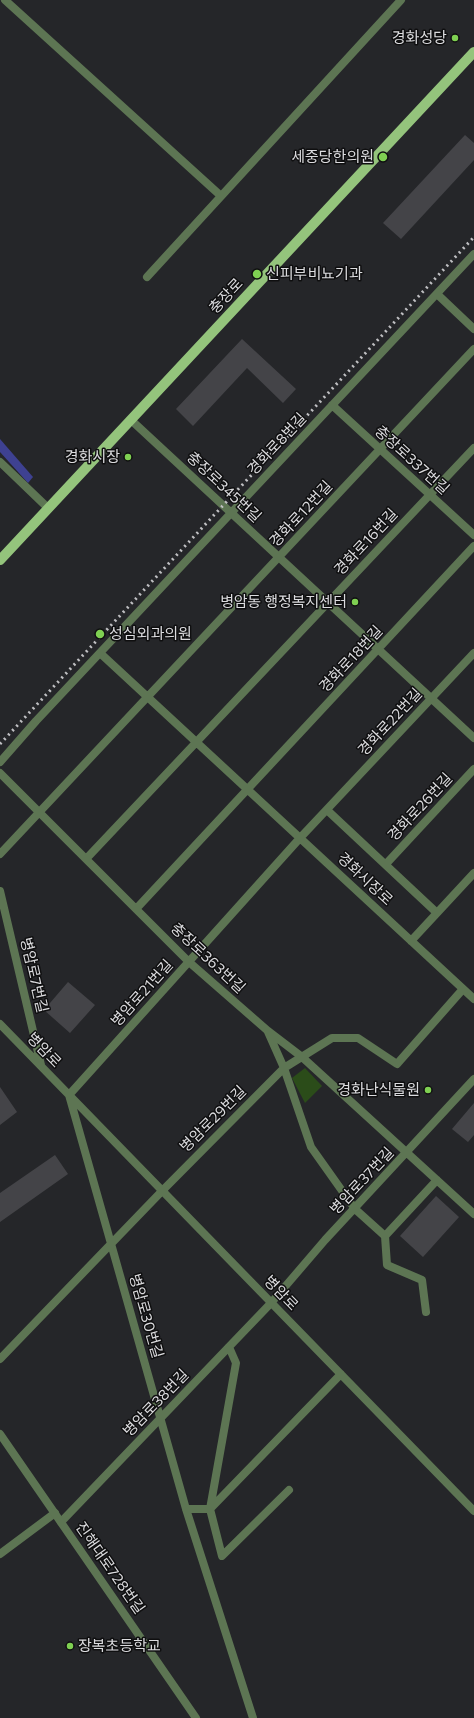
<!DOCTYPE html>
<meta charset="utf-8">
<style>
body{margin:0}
canvas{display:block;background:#252629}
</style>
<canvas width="474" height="1718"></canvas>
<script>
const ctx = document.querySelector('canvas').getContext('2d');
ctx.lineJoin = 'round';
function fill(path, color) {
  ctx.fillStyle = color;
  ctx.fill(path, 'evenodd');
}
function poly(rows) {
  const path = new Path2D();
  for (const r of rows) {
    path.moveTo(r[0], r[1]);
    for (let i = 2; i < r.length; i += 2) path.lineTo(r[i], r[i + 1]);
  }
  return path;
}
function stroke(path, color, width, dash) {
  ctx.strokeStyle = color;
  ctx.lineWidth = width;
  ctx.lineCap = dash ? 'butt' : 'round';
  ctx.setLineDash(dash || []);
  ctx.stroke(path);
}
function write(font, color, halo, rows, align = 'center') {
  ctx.font = font + ' Commissioner,"Noto Sans KR",sans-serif';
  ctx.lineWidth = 3;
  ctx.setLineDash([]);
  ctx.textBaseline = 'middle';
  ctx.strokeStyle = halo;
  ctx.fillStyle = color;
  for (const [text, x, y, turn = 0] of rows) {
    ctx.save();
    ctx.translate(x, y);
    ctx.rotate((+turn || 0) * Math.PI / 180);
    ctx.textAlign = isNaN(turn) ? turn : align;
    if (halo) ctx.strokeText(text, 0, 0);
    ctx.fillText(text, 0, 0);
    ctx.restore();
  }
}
fill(poly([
 [305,1068,322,1086,305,1103,292,1078]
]), '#2b4c19');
fill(poly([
 [0,439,33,477,28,483,0,452]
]), '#3e4191');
fill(poly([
 [465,135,474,143,474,160,401,239,383,223],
 [242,339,296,389,283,403,247,368,193,426,176,409],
 [68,982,95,1005,70,1033,44,1010],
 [0,1087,17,1112,0,1125],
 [474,1103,474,1135,468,1142,452,1129],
 [55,1155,68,1174,0,1222,0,1193],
 [436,1196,459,1217,423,1257,400,1236]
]), '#444448');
stroke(poly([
 [5,0,221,196],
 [147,277,401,0],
 [437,294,474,329],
 [332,405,474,535],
 [131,420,474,738],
 [0,462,48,508],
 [100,653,474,999],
 [0,762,36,721,474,254],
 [0,773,189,962,268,1031,302,1057,474,1214],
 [327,810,437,913],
 [0,854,474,349],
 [86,859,474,448],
 [386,864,474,769],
 [0,891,41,1065],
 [136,909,474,546],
 [411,941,474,873],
 [0,1024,474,1511],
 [268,1032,284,1068,311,1147,355,1209,385,1236,387,1265,422,1280,426,1312],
 [385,1236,437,1180],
 [229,1347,236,1363,210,1509,222,1556,289,1490],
 [0,1359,162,1191,284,1068,332,1038,358,1038,397,1064,463,989],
 [186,1509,210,1509,341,1374],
 [61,1522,271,1303,325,1240,474,1079],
 [0,1554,55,1513],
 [253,1718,186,1509,69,1095,300,838,474,653]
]), '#5d7553', 8);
stroke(poly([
 [0,1434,196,1718]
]), '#5d7553', 8);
stroke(poly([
 [0,560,474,52]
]), '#94c47c', 10);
stroke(poly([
 [0,744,474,237]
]), '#c0c0c3', 3, [2, 4]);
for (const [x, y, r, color] of [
 [455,38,4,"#7fd052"],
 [383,157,5,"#7fd052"],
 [257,274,5,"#7fd052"],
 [128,457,4,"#7fd052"],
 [355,602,4,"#7fd052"],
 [100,634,5,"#7fd052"],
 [428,1090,4,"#7fd052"],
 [70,1646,4,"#7fd052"]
]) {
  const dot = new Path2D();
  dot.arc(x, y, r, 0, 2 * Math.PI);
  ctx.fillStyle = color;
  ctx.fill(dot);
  stroke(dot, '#0f0f10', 1.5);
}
write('15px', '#dbdbde', '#0f0f10', [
 ["경화성당",447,38],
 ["세중당한의원",374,157],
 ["신피부비뇨기과",266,274,"left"],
 ["경화시장",120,457],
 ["병암동 행정복지센터",347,602],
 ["성심외과의원",109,634,"left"],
 ["경화난식물원",420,1090],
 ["장복초등학교",78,1646,"left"]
], 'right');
write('15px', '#dbdbde', '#0f0f10', [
 ["충장로",226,296,-47],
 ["경화로8번길",277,444,-47],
 ["충장로337번길",412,460,42],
 ["충장로345번길",224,487,43],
 ["경화로12번길",301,514,-47],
 ["경화로16번길",366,542,-47],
 ["경화로18번길",351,659,-47],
 ["경화로22번길",390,722,-47],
 ["경화로26번길",420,807,-47],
 ["경화시장로",365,879,43],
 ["충장로363번길",208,958,43],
 ["병암로7번길",34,975,77],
 ["병암로21번길",142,993,-48],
 ["병암로",44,1050,46],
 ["병암로29번길",213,1119,-45],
 ["병암로37번길",362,1181,-47],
 ["병암로",281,1293,46],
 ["병암로30번길",146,1316,74],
 ["병암로38번길",156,1403,-46],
 ["진해대로728번길",110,1568,55]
]);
</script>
